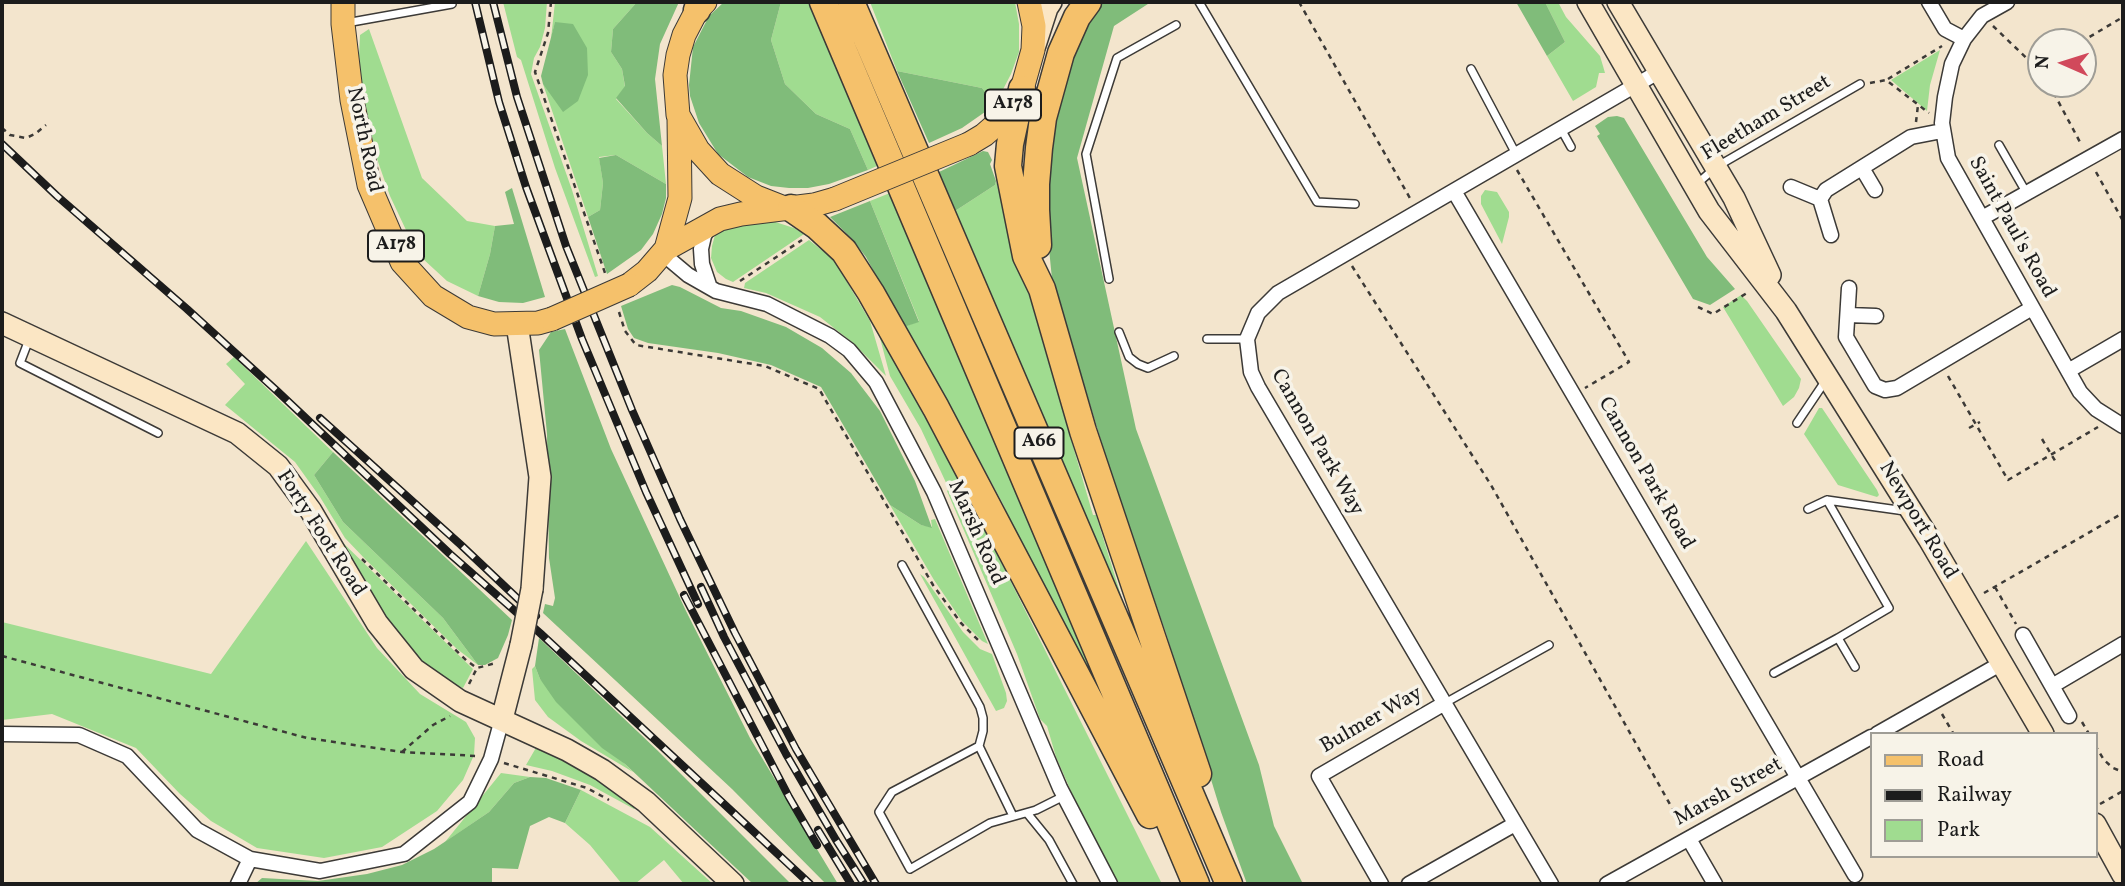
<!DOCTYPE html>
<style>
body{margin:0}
#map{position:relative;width:2125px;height:886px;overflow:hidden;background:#f3e5cd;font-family:Vollkorn,serif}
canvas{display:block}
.frame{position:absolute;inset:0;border:4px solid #1c1c1c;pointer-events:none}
.legend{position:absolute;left:1870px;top:732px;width:228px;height:126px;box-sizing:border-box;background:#f7f3e8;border:2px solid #9f9d96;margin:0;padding:9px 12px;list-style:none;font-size:21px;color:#1c1c1c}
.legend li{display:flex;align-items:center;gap:14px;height:35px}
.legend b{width:35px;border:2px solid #9f9d96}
.north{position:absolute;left:2027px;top:28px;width:70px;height:70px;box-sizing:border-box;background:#f7f3e8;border:2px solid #9f9d96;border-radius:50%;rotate:273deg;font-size:19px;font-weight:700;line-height:28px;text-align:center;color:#1c1c1c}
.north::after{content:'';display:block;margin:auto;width:24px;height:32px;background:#d1495b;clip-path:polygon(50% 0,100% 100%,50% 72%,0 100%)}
</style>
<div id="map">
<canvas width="2125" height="886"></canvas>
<div class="frame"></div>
<ul class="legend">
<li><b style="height:9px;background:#f5c16b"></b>Road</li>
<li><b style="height:9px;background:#1c1c1c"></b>Railway</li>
<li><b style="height:19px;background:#a0dc90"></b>Park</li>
</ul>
<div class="north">N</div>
</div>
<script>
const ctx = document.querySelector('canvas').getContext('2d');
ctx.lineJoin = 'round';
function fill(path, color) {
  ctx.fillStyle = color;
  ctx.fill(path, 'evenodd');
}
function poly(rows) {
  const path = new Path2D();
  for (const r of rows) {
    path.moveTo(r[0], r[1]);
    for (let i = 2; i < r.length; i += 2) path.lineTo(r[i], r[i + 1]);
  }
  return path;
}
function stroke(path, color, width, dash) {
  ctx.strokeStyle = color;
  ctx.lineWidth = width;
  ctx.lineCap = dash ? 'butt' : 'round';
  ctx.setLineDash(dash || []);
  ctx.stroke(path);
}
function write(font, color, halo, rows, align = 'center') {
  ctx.font = font + ' Vollkorn,serif';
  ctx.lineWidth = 7;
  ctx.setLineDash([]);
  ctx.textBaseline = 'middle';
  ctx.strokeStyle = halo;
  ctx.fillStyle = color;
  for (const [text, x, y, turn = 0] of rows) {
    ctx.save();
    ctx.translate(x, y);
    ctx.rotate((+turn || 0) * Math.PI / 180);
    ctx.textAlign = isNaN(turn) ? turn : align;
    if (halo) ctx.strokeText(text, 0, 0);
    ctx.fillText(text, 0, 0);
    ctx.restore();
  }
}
fill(poly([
 [503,2,547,2,545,28,540,47,534,58,531,74,572,190,598,276,595,277,555,168,521,60,517,57],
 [555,2,637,2,613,29,611,52,622,69,625,87,616,99,647,133,662,146,666,184,616,155,599,157,603,183,600,210,588,217,543,84,546,86,555,22,551,39],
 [781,2,810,2,877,166,868,170,850,129,816,114,785,84,771,40],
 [870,2,1015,2,1019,24,1019,52,1011,74,995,105,982,88,897,71],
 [1545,2,1558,2,1566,17,1600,56,1603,66,1605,73,1599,73,1596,87,1573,101,1547,56,1565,42],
 [369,29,422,178,467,221,495,226,490,254,478,296,447,281,422,258,414,247,390,196,376,156,362,87,359,56,360,35],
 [1940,50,1930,85,1927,111,1891,80],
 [996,181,1093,515,1096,515,1128,618,952,213,995,185],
 [1485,190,1497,192,1509,212,1509,217,1502,244,1481,204,1481,196],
 [890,193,1122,741,1032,568,1003,504,941,389,904,327,919,321,870,201],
 [766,219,794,228,804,234,733,282,726,279,717,272,711,258,712,246,715,235,724,226],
 [809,240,834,260,870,321,886,376,853,343,820,317,766,293,744,288,745,283],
 [1741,295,1747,301,1801,379,1799,388,1794,397,1783,406,1723,307],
 [875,319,898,367,980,520,1162,884,1118,884,1074,798,1056,757,1047,726,1040,719,1017,654,947,491,949,489,921,429,890,376],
 [234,357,333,452,314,475,343,522,443,618,478,665,457,649,366,560,345,538,320,497,295,462,225,405,245,384,226,364],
 [1819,408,1822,408,1877,490,1879,495,1877,497,1838,485,1804,434],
 [890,505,921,525,932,527,931,520,935,519,988,644,982,641,962,621,934,580],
 [339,539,473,669,463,688,453,684,431,669,415,655,384,618],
 [306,541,377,648,420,694,466,722,475,738,474,755,463,780,437,811,382,847,324,858,257,848,211,821,180,794,136,748,52,714,2,720,2,622,211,674],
 [920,574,924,577,963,632,980,649,992,654,1006,693,1007,701,1004,708,996,711],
 [535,666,540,679,633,772,581,741,548,717,535,700,532,669],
 [537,746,588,772,636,807,634,809,590,785,552,771,526,765],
 [501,773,530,777,514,783,489,812,445,842],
 [581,790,650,827,713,884,684,884,664,860,635,884,622,884,590,845,565,823]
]), '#a0dc90');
fill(poly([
 [637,2,679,2,660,44,655,79,662,146,647,133,616,98,625,86,622,69,611,52,613,29],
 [724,2,781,2,771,40,785,84,816,114,850,129,868,170,829,184,808,188,789,188,771,186,748,177,718,154,699,123,690,96,689,85,693,47,709,16],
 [1098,2,1151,2,1114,26,1077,158,1136,429,1259,765,1274,826,1303,884,1247,884,1221,812,1166,633,1120,503,1052,279,1045,208,1047,155,1070,55],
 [1516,2,1545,2,1565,42,1547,56],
 [555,22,573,24,587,48,588,75,578,101,563,112,543,84,541,76],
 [897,71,982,88,995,105,962,128,929,143],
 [1617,116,1624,118,1707,257,1735,289,1710,305,1693,299,1597,136,1600,134,1595,126,1608,117],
 [983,151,988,152,992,160,990,164,996,181,995,185,952,213,941,189,939,172],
 [616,155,666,184,666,198,662,214,653,234,641,250,607,274,588,217,600,210,603,183,599,158],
 [512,188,545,297,523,303,499,302,478,296,490,254,495,226,514,224,505,192],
 [870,201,919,322,904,327,866,257,852,239,830,217],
 [672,285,680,287,721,308,741,311,786,327,822,348,851,373,880,411,915,481,932,528,921,525,890,505,821,387,771,365,718,353,648,343,634,338,628,329,621,306],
 [565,329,611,449,686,611,750,738,838,884,826,884,732,789,543,613,545,604,553,606,555,598,549,558,547,434,539,350,551,332],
 [333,452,512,620,508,635,498,658,485,665,478,665,443,618,343,522,314,475],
 [539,638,657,750,791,884,753,884,625,764,602,748,556,702,540,679,535,666],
 [530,777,546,778,581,790,565,823,549,817,530,826,518,869,492,868,492,884,255,884,262,878,318,881,367,874,402,865,434,849,455,835,489,812,514,783]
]), '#80bc7a');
const lane = poly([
 [1199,2,1317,202,1355,204],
 [346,23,452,4],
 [1471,69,1516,154],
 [1561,129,1571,147],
 [1999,145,2026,192],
 [1698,183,1716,167,1860,84],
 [1109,279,1086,154,1117,58,1176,25],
 [1119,332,1129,357,1138,364,1148,368,1174,356],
 [30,337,20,363,158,433],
 [1207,339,1247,339],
 [1797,423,1826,380],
 [1827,500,1889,608,1838,638,1855,667],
 [1808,509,1827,500,1905,511],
 [902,565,980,707,983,718,983,731,979,746],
 [1774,673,1838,638],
 [1445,703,1549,645],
 [1027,813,1049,840,1073,884],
 [1013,816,979,746,892,792,879,812,910,869,990,823,1036,810,1064,796]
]);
const street = poly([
 [1929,2,1945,29,1964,39],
 [2007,2,1982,16,1964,39,1952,64,1945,97,1942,123,1948,158,2080,392,2096,409,2123,426],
 [1862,168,1875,190],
 [1791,187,1820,199,1831,235],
 [1454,191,1855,875],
 [1820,199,1826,190,1911,137,1942,131],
 [1982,218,2123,139],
 [663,254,688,275,716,291,767,304,830,336,849,350,876,382,934,492,1060,788,1110,884],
 [709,285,702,264,701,249,704,236,710,225],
 [1849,288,1846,337,1875,386,1885,390,1897,388,2032,308],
 [1848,315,1876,316],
 [2068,371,2123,339],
 [2023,635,2069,716],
 [2052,686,2123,644],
 [2,734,79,735,127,756,197,830,250,859],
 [1877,734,2002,663],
 [1689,839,1715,884],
 [238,884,250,859,320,871,404,854,470,802,491,759,502,719],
 [1381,884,1319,776,1445,703],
 [1409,884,1515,824],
 [1551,884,1258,387,1251,372,1247,339,1258,313,1278,293,1660,71],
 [1607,884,1871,737]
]);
const secondary = poly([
 [1588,2,1709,211,1786,311,1929,539,2043,734],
 [1618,2,1734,198,1770,275],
 [1035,45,1047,8,1051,2],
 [2,323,237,433,278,466,311,511,377,623,414,669,460,701,567,750,602,770,646,802,733,884],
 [517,324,540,477,532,589],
 [502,719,521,645],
 [2095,824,2123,875]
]);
const primary = poly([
 [343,2,343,24,352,100,369,185,402,262,433,296,468,317,494,324,538,323,552,319],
 [705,2,697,10,684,35,678,55,675,75,678,115,698,150,720,174,756,197,784,208],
 [969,144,984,135,999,122,1010,110,1022,89,1033,50,1034,26,1029,2],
 [666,249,680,198,679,118],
 [629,285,647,271,666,249,720,219,741,214,814,205,835,199]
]);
const highway = poly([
 [823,2,1196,884],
 [851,2,1229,884],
 [697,10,700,2],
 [1022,89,1010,144,1008,166,1026,256,1042,289,1083,431,1198,774],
 [791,208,817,226,844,251,871,293,936,408,1150,815],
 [1038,245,1036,210,1036,184,1039,148,1043,118,1061,53,1077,17,1088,2]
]);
stroke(lane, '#3c3a37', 10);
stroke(street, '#3c3a37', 17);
stroke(secondary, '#3c3a37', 24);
stroke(primary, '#3c3a37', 25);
stroke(highway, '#3c3a37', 29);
stroke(poly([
 [551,2,548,33,535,72,605,273],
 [1299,2,1411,200],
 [1993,26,2041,72],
 [2081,42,2123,17],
 [1888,79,1942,46],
 [1870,83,1886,80,1929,113],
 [2049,84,2081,144],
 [1916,122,1918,105],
 [2,128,10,135,26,138,35,134,46,125],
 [1517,170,1629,362,1585,388],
 [2096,172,2123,221],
 [1352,266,1491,485,1681,824],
 [740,281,802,240],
 [1698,307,1713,314,1747,293],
 [619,312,625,331,636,345,765,366,819,389,933,585,961,623,981,643],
 [1948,376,2008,480,2098,427],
 [1969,428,1980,422],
 [2042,439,2057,464],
 [362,559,467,661,477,668,496,663],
 [1995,587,2016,624],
 [1984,593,2123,513],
 [2,656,307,738,402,752,477,756],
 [469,684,477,668],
 [1942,714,1953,733],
 [2082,722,2089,734],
 [2095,745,2104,760,2113,768,2123,772],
 [402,752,433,725,450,716],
 [504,763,587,788,609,800],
 [2100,804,2123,791]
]), '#3c3a37', 2.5, [5, 5]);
stroke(lane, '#fff', 7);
stroke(street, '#fff', 14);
stroke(secondary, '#fbe6c4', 21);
stroke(primary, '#f5c16b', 23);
stroke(highway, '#f5c16b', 26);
const rail = poly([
 [475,2,499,102,526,187,582,339,646,492,698,604],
 [493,2,517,97,566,246,632,410,680,519,735,633,796,749,876,884],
 [2,144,57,196,187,309,276,390,450,554,540,633,810,884],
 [320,418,461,545,536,616],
 [701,587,724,637,786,754,836,840,864,884],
 [684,595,789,797,817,845],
 [818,830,851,884]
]);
stroke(rail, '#1c1c1c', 8);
stroke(rail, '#f7f3e8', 5, [16]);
const secondaryBridge = poly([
 [521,645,532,589]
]);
const primaryBridge = poly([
 [835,199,969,144],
 [552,319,629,285]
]);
stroke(secondaryBridge, '#3c3a37', 24, []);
stroke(primaryBridge, '#3c3a37', 25, []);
stroke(secondaryBridge, '#fbe6c4', 21);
stroke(primaryBridge, '#f5c16b', 23);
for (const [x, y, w] of [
 [1013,105,56],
 [396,246,56],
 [1039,443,49]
]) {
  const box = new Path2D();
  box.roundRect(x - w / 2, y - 15.5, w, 31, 5);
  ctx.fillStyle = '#f7f3e8';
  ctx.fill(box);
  stroke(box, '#1c1c1c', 2);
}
write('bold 19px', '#1c1c1c', null, [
 ["A178",1013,105],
 ["A178",396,246],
 ["A66",1039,443]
]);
write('21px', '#1c1c1c', '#f7f3e8', [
 ["Fleetham Street",1767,119,-31],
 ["North Road",363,140,78],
 ["Saint Paul's Road",2011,228,61],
 ["Cannon Park Way",1316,443,60],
 ["Cannon Park Road",1645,474,60],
 ["Newport Road",1917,521,59],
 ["Marsh Road",975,533,66],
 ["Forty Foot Road",320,534,57],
 ["Bulmer Way",1372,721,-30],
 ["Marsh Street",1729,793,-29]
]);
</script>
